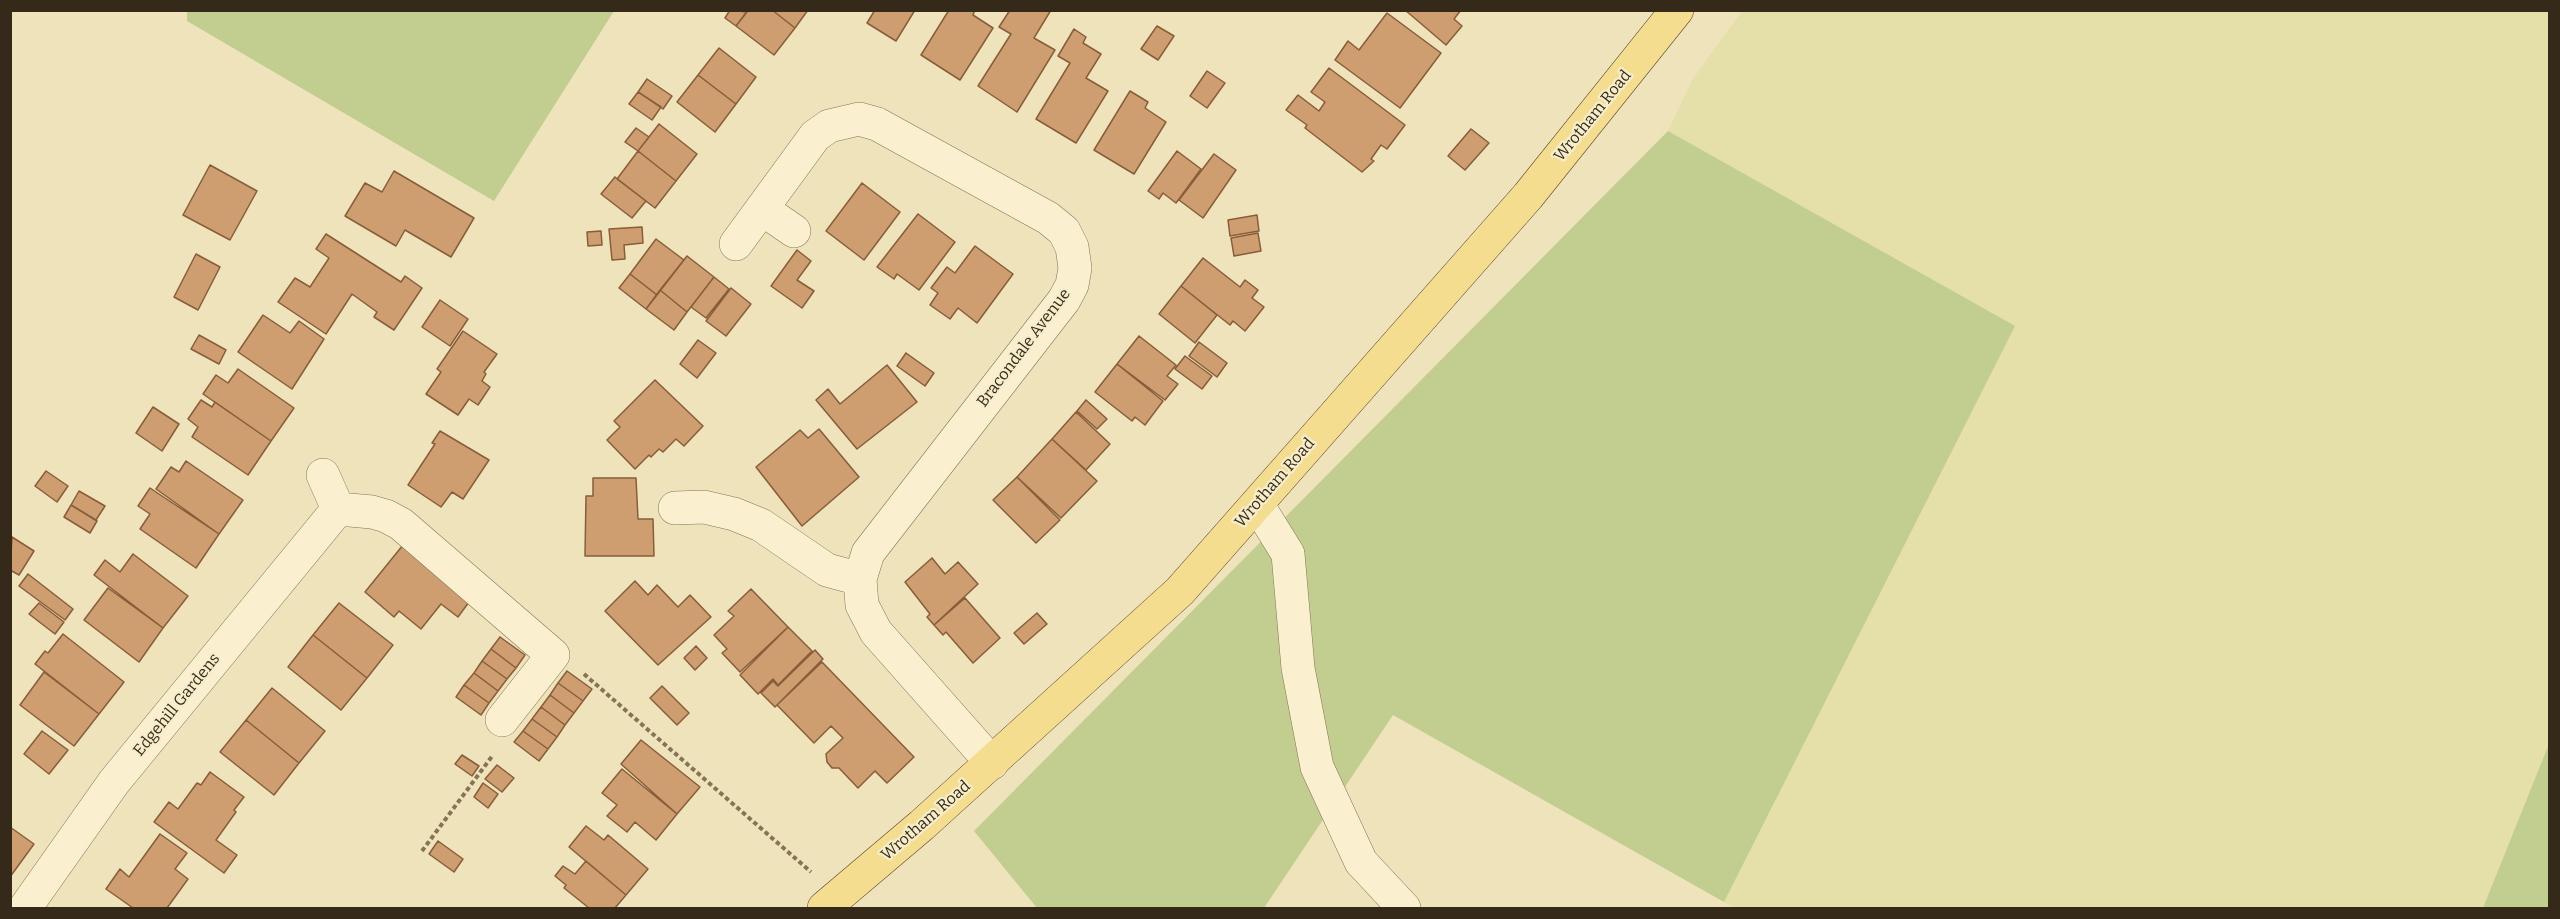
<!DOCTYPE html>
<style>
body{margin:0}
#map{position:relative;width:2560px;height:919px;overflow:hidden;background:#efe3bb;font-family:Bitter,serif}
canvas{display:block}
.frame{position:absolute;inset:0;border:12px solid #35291a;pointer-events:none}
</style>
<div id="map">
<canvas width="2560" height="919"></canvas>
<div class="frame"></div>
</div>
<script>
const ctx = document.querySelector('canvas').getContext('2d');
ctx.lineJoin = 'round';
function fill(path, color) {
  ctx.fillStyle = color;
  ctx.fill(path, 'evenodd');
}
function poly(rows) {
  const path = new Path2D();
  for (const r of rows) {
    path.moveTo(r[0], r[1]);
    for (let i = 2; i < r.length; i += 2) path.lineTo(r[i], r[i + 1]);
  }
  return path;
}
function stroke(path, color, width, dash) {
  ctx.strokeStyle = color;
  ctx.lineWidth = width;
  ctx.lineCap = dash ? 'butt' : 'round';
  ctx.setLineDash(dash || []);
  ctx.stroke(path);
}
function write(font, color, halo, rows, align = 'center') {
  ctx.font = font + ' Bitter,serif';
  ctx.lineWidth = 4.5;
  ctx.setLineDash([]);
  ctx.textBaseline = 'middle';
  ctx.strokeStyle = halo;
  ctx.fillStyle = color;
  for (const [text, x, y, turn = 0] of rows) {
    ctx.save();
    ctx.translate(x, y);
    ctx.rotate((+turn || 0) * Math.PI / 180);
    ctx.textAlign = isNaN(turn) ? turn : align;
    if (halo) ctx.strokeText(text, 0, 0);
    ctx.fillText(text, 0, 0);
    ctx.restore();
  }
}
fill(poly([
 [1742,11,2549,11,2549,908,1735,908,1724,902,2014,326,1668,131,1692,80]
]), '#e5dfa9');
fill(poly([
 [187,11,187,10,614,11,494,201,187,21],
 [1668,131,2015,326,1724,902,1393,715,1264,908,1037,908,974,831],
 [2549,744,2549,908,2483,908]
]), '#c2cd90');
const building = poly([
 [730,10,747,12,736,26,725,18,730,10],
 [748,10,772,10,795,28,774,55,736,26,748,10],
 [772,10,808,10,795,28,772,10],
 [875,10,915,10,896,41,867,23,875,10],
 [949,10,975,10,973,15,993,28,960,80,921,55,949,10],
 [1010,10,1051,10,1034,38,1055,50,1017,112,978,86,1011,34,999,27,1010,10],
 [1405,10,1461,10,1454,19,1462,26,1446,45,1405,10],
 [1387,13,1441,53,1400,108,1335,60,1348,41,1359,50,1387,13],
 [1157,26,1174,36,1158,60,1141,49,1157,26],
 [1074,29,1086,37,1083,43,1101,54,1086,78,1108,91,1076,143,1036,119,1070,63,1058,56,1074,29],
 [719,48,756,77,736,104,698,75,719,48],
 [1329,68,1405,125,1387,149,1381,145,1371,159,1374,161,1362,172,1305,128,1307,125,1286,110,1298,95,1319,111,1325,102,1311,92,1329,68],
 [1207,71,1225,83,1207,108,1190,96,1207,71],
 [698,75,736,104,715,132,677,102,698,75],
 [647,79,672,96,663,109,638,92,647,79],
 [1130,91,1148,102,1145,108,1166,122,1134,174,1094,150,1130,91],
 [638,92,661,107,652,120,629,104,638,92],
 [659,124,697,154,676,181,638,151,659,124],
 [636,128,649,137,638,151,625,142,636,128],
 [1471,129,1489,143,1465,170,1448,156,1471,129],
 [638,151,676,181,655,208,617,179,638,151],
 [1177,151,1201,169,1176,203,1163,193,1159,199,1148,191,1177,151],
 [1214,154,1236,170,1203,218,1179,200,1214,154],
 [210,165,257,191,230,240,183,215,210,165],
 [394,171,474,218,451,257,405,230,396,246,345,216,365,183,382,192,394,171],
 [615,177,646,201,632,218,601,194,615,177],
 [862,183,900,212,864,260,826,231,862,183],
 [918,214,955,242,919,290,897,274,894,279,877,267,918,214],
 [1257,215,1259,231,1230,236,1228,220,1257,215],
 [642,227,643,243,624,245,625,259,612,260,609,229,642,227],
 [601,231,602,245,588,246,587,232,601,231],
 [1258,233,1261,251,1234,256,1231,238,1258,233],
 [326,234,401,282,405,276,422,288,394,330,374,317,377,312,352,294,326,334,278,302,295,278,310,287,329,258,316,249,326,234],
 [656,239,684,260,657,295,630,274,656,239],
 [975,246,1013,274,977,323,958,308,950,319,930,305,938,293,931,288,947,267,955,273,975,246],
 [797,250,811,261,797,280,814,291,802,308,771,286,797,250],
 [196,254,220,267,198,310,174,297,196,254],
 [687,256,714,277,687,312,660,290,687,256],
 [1203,258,1240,287,1245,280,1258,290,1252,298,1264,307,1245,331,1233,321,1230,325,1181,286,1203,258],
 [630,274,657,295,646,309,619,288,630,274],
 [714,277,729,289,706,318,691,307,714,277],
 [1181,286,1217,315,1195,343,1159,314,1181,286],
 [731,288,751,304,726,336,706,321,731,288],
 [660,290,687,312,674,330,646,309,660,290],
 [440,300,468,319,450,346,422,327,440,300],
 [263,315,290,333,299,321,324,339,292,389,238,352,263,315],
 [463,331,497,354,484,372,486,374,482,381,490,387,478,405,469,399,458,415,426,394,441,372,437,369,463,331],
 [199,335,226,350,219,364,191,349,199,335],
 [1139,336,1176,365,1167,376,1178,384,1165,400,1117,364,1139,336],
 [698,340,716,353,697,378,680,364,698,340],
 [1199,342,1227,363,1217,377,1189,356,1199,342],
 [906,353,934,373,925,386,897,366,906,353],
 [1185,356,1212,376,1202,389,1175,369,1185,356],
 [1117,364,1163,401,1145,425,1135,417,1132,421,1095,392,1117,364],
 [887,365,917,402,857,449,816,400,828,389,840,404,887,365],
 [238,369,294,408,271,441,203,394,216,375,228,383,238,369],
 [655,380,703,426,684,446,676,439,663,452,659,449,651,457,649,455,635,469,607,440,620,427,614,421,655,380],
 [201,400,212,407,215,402,271,441,248,475,192,437,198,427,188,419,201,400],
 [1086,400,1107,419,1097,429,1077,411,1086,400],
 [153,407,179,424,162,451,136,433,153,407],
 [1076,412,1110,444,1086,470,1052,439,1076,412],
 [819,429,859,477,802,526,756,467,800,430,808,438,819,429],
 [440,431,489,460,463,499,452,492,441,507,408,485,435,444,432,443,440,431],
 [1052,439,1097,481,1061,518,1017,477,1052,439],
 [186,461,243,500,219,534,156,489,171,467,179,472,186,461],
 [46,471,68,486,57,502,35,486,46,471],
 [1017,477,1060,520,1036,543,993,500,1017,477],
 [593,478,636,478,638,519,653,519,654,556,585,556,586,496,593,496,593,478],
 [150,488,219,534,196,568,140,529,150,514,138,506,150,488],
 [79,491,105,506,96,520,71,505,79,491],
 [71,505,97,521,90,533,64,517,71,505],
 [12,537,34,551,19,575,10,570,12,537],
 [403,545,469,602,458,617,441,604,421,629,399,611,394,617,365,592,403,545],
 [133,554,188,596,163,628,94,575,105,560,120,572,133,554],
 [932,558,945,574,958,562,978,584,934,625,927,617,930,614,905,582,932,558],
 [28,574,73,609,65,620,19,586,28,574],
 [635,581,648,595,657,585,678,607,690,595,711,617,658,665,605,611,635,581],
 [108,588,163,628,139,662,84,620,108,588],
 [751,589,788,627,740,672,722,653,727,649,714,635,734,616,728,611,751,589],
 [965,598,1000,638,973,663,946,632,943,635,934,625,965,598],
 [39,603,64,622,55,634,29,614,39,603],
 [339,603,393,645,367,678,313,635,339,603],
 [1037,613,1047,624,1024,644,1014,633,1037,613],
 [788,627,812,651,778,685,773,679,758,694,740,675,788,627],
 [63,634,124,682,99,714,35,664,45,651,48,653,63,634],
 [313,635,367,678,341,710,288,667,313,635],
 [500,637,525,655,516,668,491,649,500,637],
 [696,646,707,658,695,670,684,658,696,646],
 [491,649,516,668,507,679,482,661,491,649],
 [815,650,823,659,775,707,761,693,773,681,778,686,815,650],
 [482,661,507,679,498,691,474,673,482,661],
 [822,662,914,757,887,783,875,771,858,788,839,768,832,768,827,762,826,754,843,738,831,726,814,743,777,705,822,662],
 [567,671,592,689,583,701,558,683,567,671],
 [44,672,99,714,74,746,20,705,44,672],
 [474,673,498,691,489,703,464,685,474,673],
 [558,683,583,701,574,713,550,695,558,683],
 [464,685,489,703,481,715,456,697,464,685],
 [662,686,689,713,677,725,650,698,662,686],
 [272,688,325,731,299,763,246,720,272,688],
 [550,695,574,713,565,725,541,707,550,695],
 [541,707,565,725,557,737,532,719,541,707],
 [532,719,557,737,548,749,523,731,532,719],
 [246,720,299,763,274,795,220,752,246,720],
 [42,731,68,750,49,774,24,754,42,731],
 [523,731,548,749,539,761,514,742,523,731],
 [641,740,700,787,677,814,621,764,641,740],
 [462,755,479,766,472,776,455,764,462,755],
 [497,765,514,778,502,792,485,779,497,765],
 [622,769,677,814,656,840,635,822,627,832,607,816,617,805,602,793,622,769],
 [210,772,244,797,234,810,236,812,216,840,237,855,224,873,154,822,169,802,178,809,197,783,201,785,210,772],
 [483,783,498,794,488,808,474,797,483,783],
 [586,826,604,840,608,835,648,869,626,895,569,847,586,826],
 [10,827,34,844,10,877,10,827],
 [160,834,187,853,175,869,188,879,167,908,133,908,106,889,120,869,129,877,160,834],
 [438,841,463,859,454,872,429,854,438,841],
 [586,861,626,895,615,908,589,908,564,888,566,885,555,876,563,866,575,874,586,861]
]);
fill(building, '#cf9e70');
stroke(building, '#875d3a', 1.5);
const minor = poly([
 [762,209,794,231],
 [736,244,815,136,829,126,859,119,877,124,1048,218,1064,231,1072,247,1075,268,1072,285,1064,300,868,553,860,579,862,605,876,632,992,763],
 [323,475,338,509,372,512,386,516,401,524,553,655,502,720],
 [1257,504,1288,554,1298,668,1317,767,1361,862,1404,908],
 [675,508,704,507,734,514,761,525,827,570,860,579],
 [25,908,114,782,338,509]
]);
const major = poly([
 [824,908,922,825,1180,591,1528,196,1677,10]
]);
stroke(minor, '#877355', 34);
stroke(major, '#54402a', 34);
stroke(poly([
 [584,674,811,872],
 [422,851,493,755]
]), '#877355', 4, [4.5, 3]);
stroke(minor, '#faf0cf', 33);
stroke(major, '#f5dd90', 33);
write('16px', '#35291a', '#f6edcb', [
 ["Wrotham Road",1593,116,-51],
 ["Bracondale Avenue",1024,348,-53],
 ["Wrotham Road",1275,483,-49],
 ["Edgehill Gardens",177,705,-51],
 ["Wrotham Road",926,821,-41]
]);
</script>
